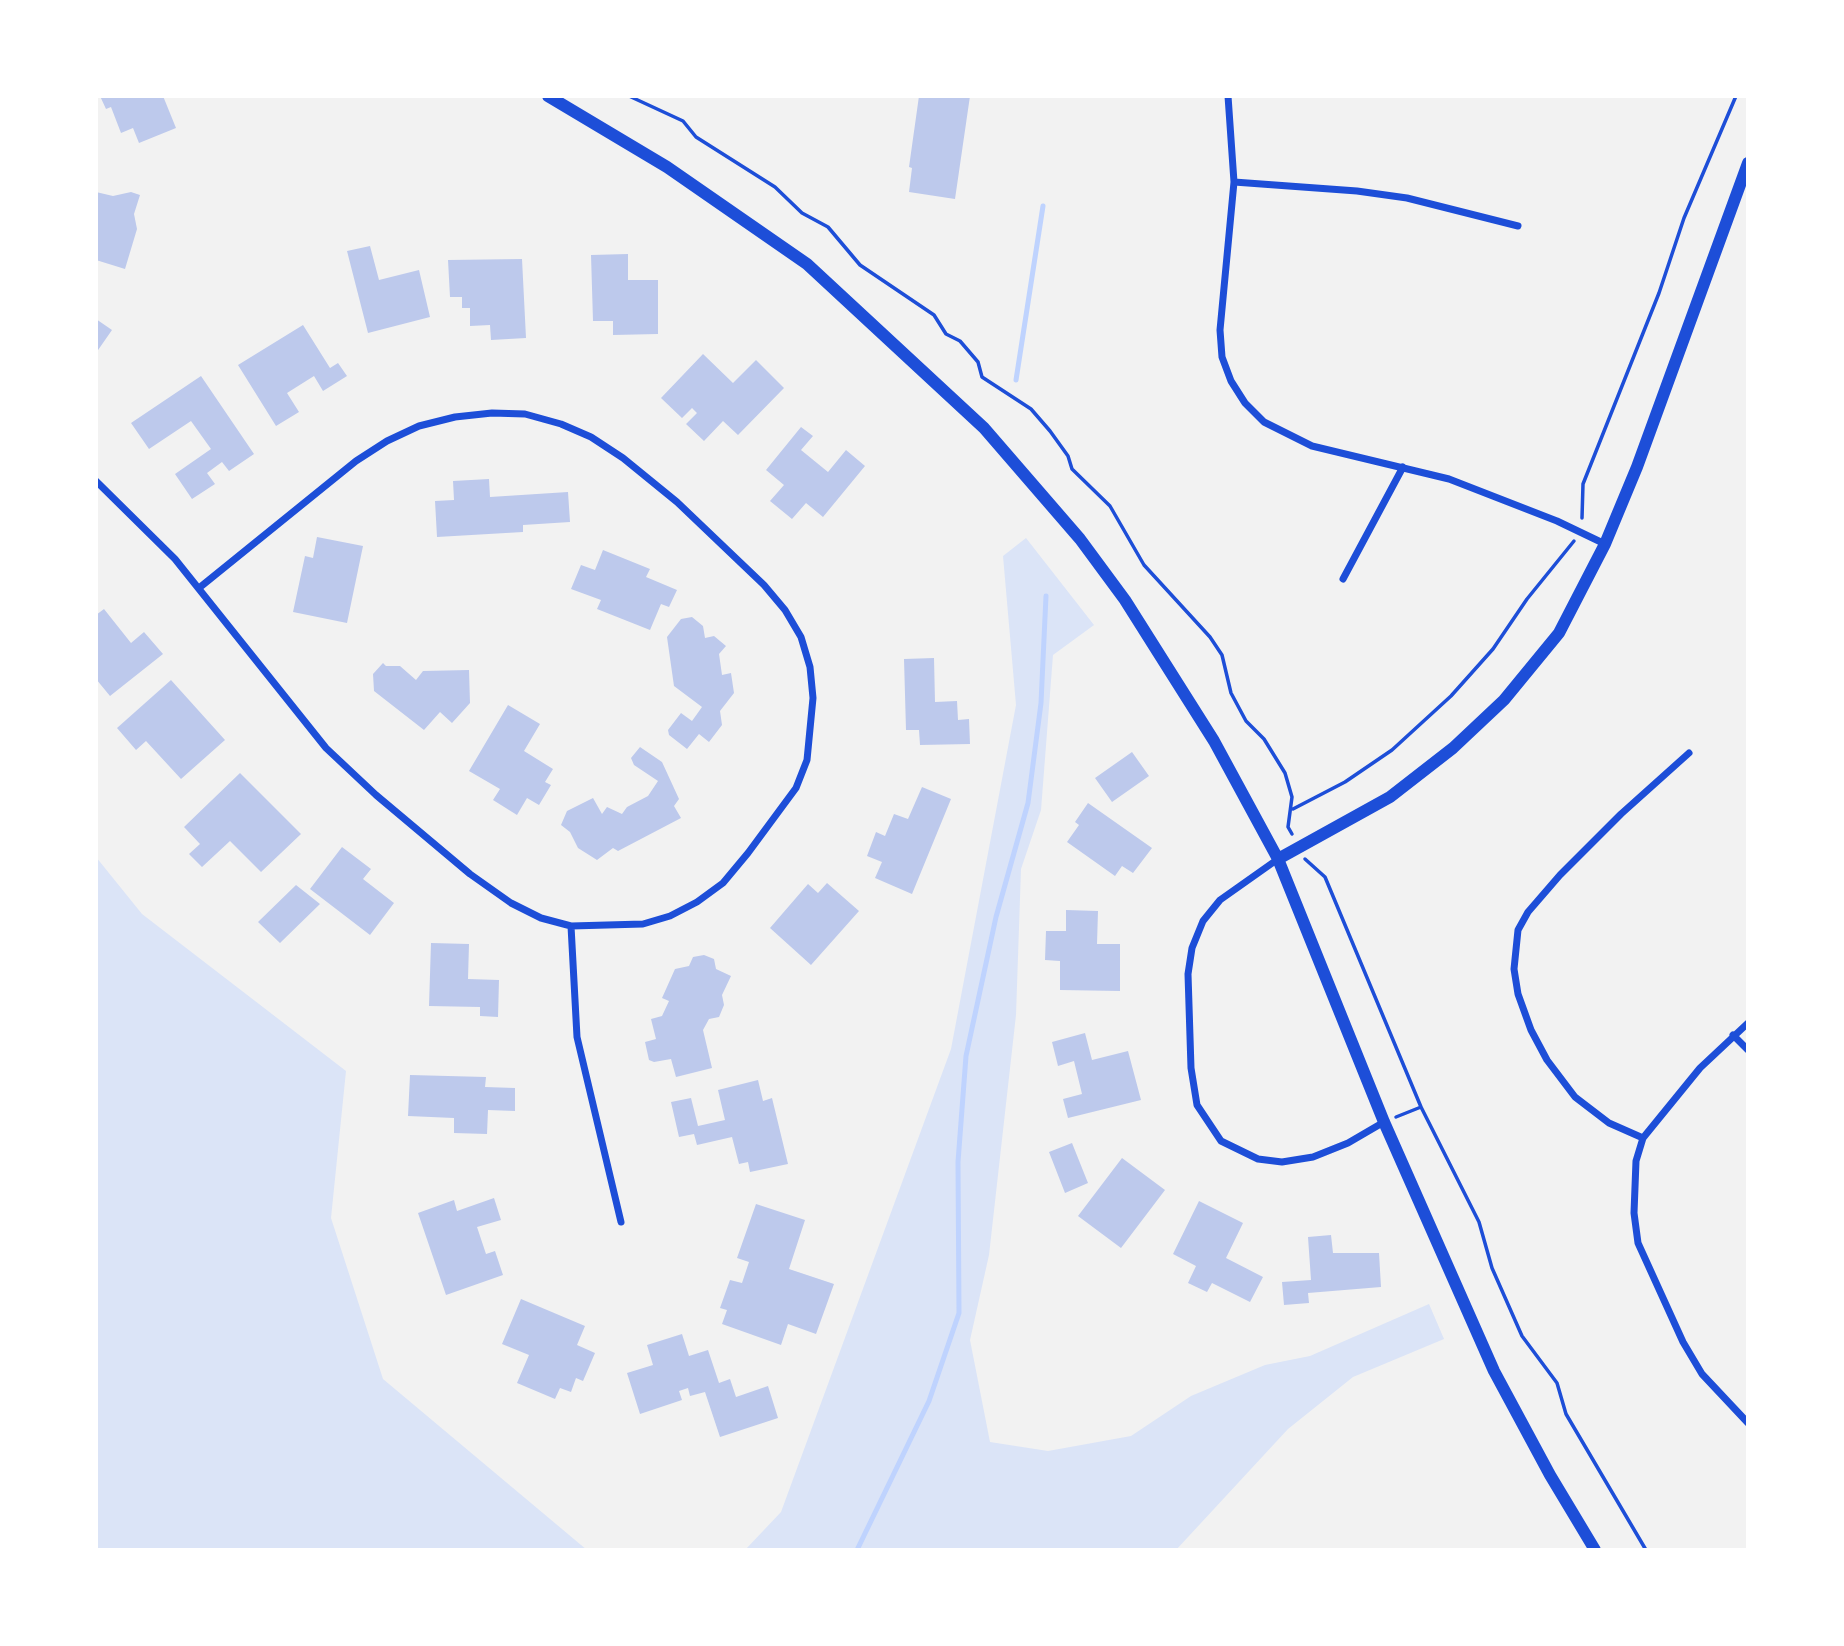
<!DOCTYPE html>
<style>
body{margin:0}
#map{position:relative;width:1844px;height:1646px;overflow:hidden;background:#f2f2f2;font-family:"Exo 2",sans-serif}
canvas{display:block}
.frame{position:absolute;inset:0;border:98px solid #fff;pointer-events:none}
</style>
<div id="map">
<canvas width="1844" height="1646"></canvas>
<div class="frame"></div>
</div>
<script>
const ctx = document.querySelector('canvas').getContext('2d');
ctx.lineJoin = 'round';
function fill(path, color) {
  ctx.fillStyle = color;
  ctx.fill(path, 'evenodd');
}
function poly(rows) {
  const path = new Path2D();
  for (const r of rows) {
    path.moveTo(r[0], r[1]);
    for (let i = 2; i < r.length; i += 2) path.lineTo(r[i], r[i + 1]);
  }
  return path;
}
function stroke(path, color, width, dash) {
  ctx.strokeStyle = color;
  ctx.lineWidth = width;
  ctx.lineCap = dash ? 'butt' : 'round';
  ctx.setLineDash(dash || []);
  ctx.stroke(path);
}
fill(poly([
 [1026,538,1094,625,1053,655,1041,810,1021,869,1016,1015,989,1255,970,1340,990,1442,1048,1451,1131,1436,1191,1396,1265,1365,1310,1356,1429,1304,1444,1339,1353,1377,1288,1429,1176,1550,745,1550,781,1512,951,1049,1016,705,1003,556],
 [96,857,142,914,346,1071,331,1218,383,1379,587,1550,96,1550]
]), '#dbe4f7');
stroke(poly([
 [1016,380,1043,206],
 [857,1550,929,1401,959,1313,958,1162,966,1056,996,917,1028,803,1041,703,1046,596]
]), '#bfd3fe', 5);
fill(poly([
 [100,96,163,96,176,128,139,143,133,128,121,133,111,107,106,109],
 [919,96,970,96,955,199,909,192,912,168,909,167],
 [96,192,113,196,131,192,140,195,134,214,137,229,125,269,96,260],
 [370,246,379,280,419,270,430,317,368,333,347,251],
 [628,254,628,280,658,280,658,334,613,335,613,321,593,321,591,255],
 [522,259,526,338,491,340,490,325,470,326,470,308,462,308,462,297,450,297,448,260],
 [96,319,112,330,96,353],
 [303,325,330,368,338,363,347,376,323,391,314,376,287,393,299,412,276,426,238,365],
 [703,354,733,383,756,360,784,388,738,435,723,421,704,441,686,424,697,413,692,408,682,418,661,398],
 [201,376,254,454,229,471,222,462,207,473,215,484,192,499,175,474,211,449,191,421,149,449,131,423],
 [801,427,813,436,801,450,828,472,846,450,865,466,823,517,806,503,792,519,770,501,784,485,766,470],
 [489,479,490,497,568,492,570,522,523,525,523,532,437,537,435,501,454,500,453,481],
 [317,537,363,546,347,623,293,612,305,556,313,558],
 [603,550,650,569,646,577,677,590,669,607,661,604,650,630,597,609,601,600,571,589,581,565,595,570],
 [104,609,131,643,144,632,163,654,110,696,96,679,96,615],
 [692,617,703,626,705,638,714,636,726,646,719,654,722,675,731,673,734,693,720,711,722,725,709,742,699,734,687,749,669,735,668,730,681,713,692,721,702,707,674,686,667,637,681,619],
 [934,658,935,702,957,701,958,720,969,719,970,744,920,745,919,730,906,730,904,659],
 [383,663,386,666,400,666,416,680,423,671,469,670,470,703,452,723,440,712,424,730,374,691,373,674],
 [171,680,225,740,181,779,146,741,136,750,117,728],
 [508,705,540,724,524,751,553,769,545,782,551,785,539,805,527,798,517,815,493,800,500,789,469,771],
 [640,747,662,762,679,799,674,806,681,818,618,851,613,848,597,860,578,848,570,832,561,825,567,811,593,798,602,814,607,807,622,814,627,807,648,796,658,781,634,765,631,758],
 [1132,752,1149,776,1112,802,1095,778],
 [240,773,301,834,261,872,230,841,202,867,189,854,200,844,184,827],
 [922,787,951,799,912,894,875,878,882,862,867,856,876,832,885,836,894,814,908,819],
 [1088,803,1152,848,1133,873,1122,866,1115,876,1067,842,1079,825,1075,822],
 [342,847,371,869,363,879,394,903,370,935,310,889],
 [827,883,859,911,811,965,770,928,808,884,818,893],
 [296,885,320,904,280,943,258,922],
 [1066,910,1098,911,1097,944,1120,944,1120,991,1060,990,1060,961,1045,960,1046,931,1066,931],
 [431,943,469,944,468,979,499,980,498,1017,480,1016,480,1007,429,1006],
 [704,955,714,959,716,969,731,976,722,995,724,1005,719,1017,709,1019,703,1030,712,1068,676,1077,671,1059,654,1062,649,1060,645,1042,656,1039,651,1019,662,1016,669,1001,662,998,675,969,689,966,693,957],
 [1085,1033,1092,1060,1128,1051,1141,1100,1068,1118,1063,1099,1082,1094,1074,1061,1058,1066,1052,1042],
 [410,1075,486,1077,485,1087,515,1088,515,1111,488,1110,487,1134,454,1133,454,1118,408,1116],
 [758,1080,763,1101,772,1098,788,1164,750,1172,748,1162,739,1164,732,1137,697,1145,694,1134,679,1137,671,1102,691,1098,698,1126,725,1120,718,1090],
 [1072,1143,1088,1183,1065,1193,1049,1152],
 [1122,1158,1165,1190,1121,1248,1078,1216],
 [494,1198,501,1220,477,1227,486,1254,495,1251,503,1275,446,1295,418,1213,454,1200,457,1211],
 [1199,1201,1243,1223,1226,1258,1263,1277,1250,1302,1212,1283,1207,1292,1188,1283,1196,1266,1173,1254],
 [756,1204,805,1220,789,1269,834,1284,816,1334,788,1324,781,1345,722,1324,727,1310,720,1308,730,1280,742,1283,749,1262,737,1258],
 [1331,1235,1333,1253,1379,1253,1381,1287,1308,1293,1309,1303,1284,1305,1282,1282,1311,1280,1308,1237],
 [521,1299,585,1326,577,1345,595,1353,583,1381,576,1378,571,1392,560,1388,555,1399,517,1383,529,1355,502,1344],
 [682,1334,689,1356,708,1350,719,1383,730,1379,736,1397,768,1386,778,1418,720,1437,705,1392,690,1396,688,1388,679,1391,682,1400,640,1414,627,1373,653,1365,647,1345]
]), '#bdc9ec');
stroke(poly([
 [629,96,683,121,696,137,775,187,802,213,828,227,860,265,934,315,946,334,960,341,978,362,982,377,1031,409,1050,431,1068,456,1072,469,1110,506,1144,565,1210,637,1222,655,1231,693,1246,721,1264,739,1285,773,1292,797,1288,827,1292,834],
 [1582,518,1583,484,1659,293,1684,218,1736,96],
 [1293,809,1345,782,1392,750,1451,696,1493,649,1527,599,1574,541],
 [1305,859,1325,877,1421,1107,1479,1222,1492,1268,1522,1336,1557,1383,1566,1414,1646,1550],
 [1396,1117,1421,1107]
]), '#1d4ed8', 3.5);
stroke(poly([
 [1228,96,1234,182,1220,330,1222,357,1231,381,1245,403,1264,422,1312,446,1449,479,1557,521,1605,544],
 [1234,182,1357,191,1407,198,1518,226],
 [96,481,175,559,326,748,376,795,470,874,511,903,541,918,571,926,643,924,670,916,697,902,723,883,748,853,796,788,807,760,813,698,810,667,801,637,785,610,764,585,677,502,623,458,591,437,561,424,525,414,492,413,455,417,419,426,387,441,356,461,199,588],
 [1343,579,1403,467],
 [1278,859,1220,900,1203,921,1192,948,1188,974,1191,1068,1197,1105,1221,1141,1258,1159,1282,1162,1313,1157,1348,1143,1384,1122],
 [571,926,577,1037,621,1222],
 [1748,1023,1700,1068,1643,1138,1636,1161,1634,1213,1638,1243,1683,1342,1702,1374,1748,1423],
 [1733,1035,1748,1050],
 [1643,1138,1609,1123,1575,1097,1547,1060,1531,1030,1518,994,1514,969,1518,930,1528,912,1560,875,1621,814,1689,753]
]), '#1d4ed8', 7);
stroke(poly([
 [548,96,667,167,807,264,984,428,1080,539,1125,600,1214,741,1278,859,1384,1122,1494,1371,1550,1475,1595,1550],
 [1278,859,1390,797,1453,748,1504,700,1559,633,1605,544,1637,467,1748,163]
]), '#1d4ed8', 12);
</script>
